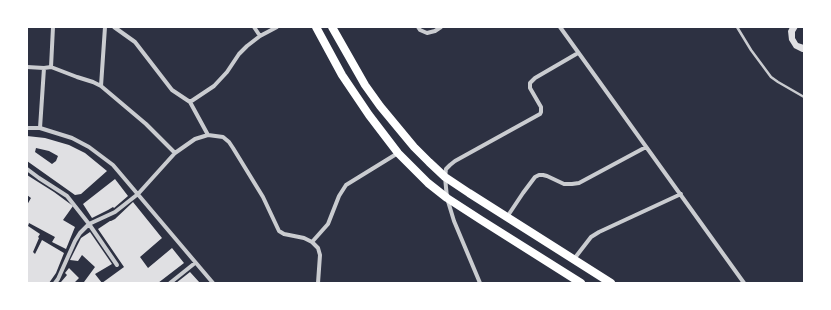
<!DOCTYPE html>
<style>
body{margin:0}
#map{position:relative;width:831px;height:310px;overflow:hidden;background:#2d3142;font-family:"Sofia Sans Condensed",sans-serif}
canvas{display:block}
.frame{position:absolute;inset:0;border:28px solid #fff;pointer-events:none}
</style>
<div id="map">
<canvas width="831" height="310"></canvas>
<div class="frame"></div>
</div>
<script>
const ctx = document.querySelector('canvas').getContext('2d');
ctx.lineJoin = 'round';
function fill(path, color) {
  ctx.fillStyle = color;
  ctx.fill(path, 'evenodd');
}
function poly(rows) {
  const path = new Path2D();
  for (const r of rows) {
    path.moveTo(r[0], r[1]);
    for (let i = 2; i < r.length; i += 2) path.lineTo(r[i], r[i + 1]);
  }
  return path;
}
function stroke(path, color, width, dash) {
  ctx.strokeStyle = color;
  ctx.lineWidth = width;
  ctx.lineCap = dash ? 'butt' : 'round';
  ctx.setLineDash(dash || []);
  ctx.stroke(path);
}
fill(poly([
 [790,27,798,27,795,32,795,38,798,43,804,45,804,52,802,52,794,48,789,40,788,31],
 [27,136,45,138,69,145,85,153,107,171,81,194,75,195,27,161],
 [36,148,49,151,58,156,56,161,52,164,35,152],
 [27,175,54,192,73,206,63,220,75,227,66,249,52,242,55,237,29,223,28,226,27,225,27,205,31,198,27,195],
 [115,179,128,196,114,208,113,207,108,210,92,218,83,204],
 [133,202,162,238,140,257,148,268,172,248,184,263,158,283,85,283,84,282,95,267,82,255,78,261,70,260,81,238,90,232,112,264,95,274,102,283,124,267,98,229,110,221,111,221,115,219],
 [28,226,40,234,38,237,39,238,33,252,35,254,42,240,64,253,56,273,49,283,27,283,27,228],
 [69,268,79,278,74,283,62,283,61,282,67,275,65,273],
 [190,272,200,283,176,283]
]), '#e0e0e3');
stroke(poly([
 [737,27,751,50,771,77,778,82,804,97]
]), '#caccd0', 2.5);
stroke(poly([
 [114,27,135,42,172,90,190,102,214,86,227,72,239,54,247,46,260,36,277,27],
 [254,27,260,36],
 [418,27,420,30,427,33,435,31,441,27],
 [560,27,744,283],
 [27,67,44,68,51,67,77,77,93,82,101,86,146,124,175,153],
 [51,67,53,27],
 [101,86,105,27],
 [190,102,208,135],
 [27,128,40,128,72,138,89,147,113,165,213,283],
 [40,128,44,68],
 [27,169,39,178,67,196,89,224,117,265],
 [507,217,523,193,535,177,539,175,543,175,547,176,564,184,572,184,579,183,646,147],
 [312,242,328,224,339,196,346,185,398,153],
 [574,259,591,237,599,232,681,194],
 [55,283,58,279,75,241,80,233,89,224,115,212,138,194,175,153,195,139,208,135,223,137,229,142,233,148,263,197,279,231,284,234,304,238,312,242,318,248,320,255,318,283],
 [170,283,195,263],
 [480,283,454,221,447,198,445,177,446,169,450,165,455,161,540,114,541,112,541,107,530,88,530,83,535,78,578,53]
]), '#caccd0', 4);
stroke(poly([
 [316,27,342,75,369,115,398,153,428,183,447,198,481,220,581,283],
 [332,27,365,85,380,106,414,147,429,162,445,177,469,193,611,283]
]), '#fff', 8);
</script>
